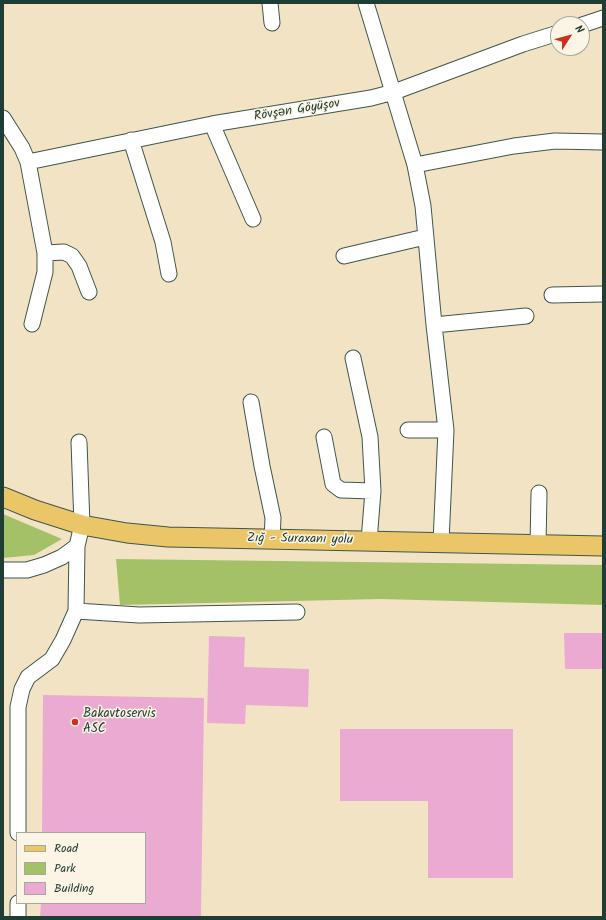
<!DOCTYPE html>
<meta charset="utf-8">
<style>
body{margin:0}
#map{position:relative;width:606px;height:920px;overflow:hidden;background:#f2e3c5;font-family:Kalam,sans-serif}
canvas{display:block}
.frame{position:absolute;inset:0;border:4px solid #1f3d34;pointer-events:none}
.legend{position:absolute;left:16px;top:832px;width:130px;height:72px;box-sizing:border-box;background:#fcf5e5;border:1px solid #a4ab9e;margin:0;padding:5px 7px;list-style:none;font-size:12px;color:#1f3d34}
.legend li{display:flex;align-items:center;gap:8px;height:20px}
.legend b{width:20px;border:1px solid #a4ab9e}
.north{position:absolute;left:550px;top:16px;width:40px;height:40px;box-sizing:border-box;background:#fcf5e5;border:1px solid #a4ab9e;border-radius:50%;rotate:54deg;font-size:11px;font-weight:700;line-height:16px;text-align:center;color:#1f3d34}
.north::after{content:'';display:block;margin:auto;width:14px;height:18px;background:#c8321e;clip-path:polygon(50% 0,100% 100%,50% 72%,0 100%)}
</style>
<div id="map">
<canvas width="606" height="920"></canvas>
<div class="frame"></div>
<ul class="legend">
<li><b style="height:5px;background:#ebc669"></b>Road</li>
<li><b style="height:11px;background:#a5c168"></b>Park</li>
<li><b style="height:11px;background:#eaaad2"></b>Building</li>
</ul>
<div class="north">N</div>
</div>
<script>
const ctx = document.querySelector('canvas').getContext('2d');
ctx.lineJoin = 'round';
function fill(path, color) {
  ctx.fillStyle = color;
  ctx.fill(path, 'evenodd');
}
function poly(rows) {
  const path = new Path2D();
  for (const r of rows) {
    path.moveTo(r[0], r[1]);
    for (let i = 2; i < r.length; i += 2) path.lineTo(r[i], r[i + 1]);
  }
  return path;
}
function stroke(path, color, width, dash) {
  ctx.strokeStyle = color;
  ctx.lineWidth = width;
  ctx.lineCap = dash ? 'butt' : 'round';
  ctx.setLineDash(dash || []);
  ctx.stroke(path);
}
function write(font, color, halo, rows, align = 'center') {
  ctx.font = font + ' Kalam,sans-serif';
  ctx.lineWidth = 3;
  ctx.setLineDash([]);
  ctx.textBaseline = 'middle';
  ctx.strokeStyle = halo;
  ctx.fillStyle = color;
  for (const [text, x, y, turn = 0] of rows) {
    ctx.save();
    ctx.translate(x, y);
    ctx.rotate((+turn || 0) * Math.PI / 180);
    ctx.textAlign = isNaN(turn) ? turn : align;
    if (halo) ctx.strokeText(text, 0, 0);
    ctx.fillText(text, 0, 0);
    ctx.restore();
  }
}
fill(poly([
 [3,514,62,539,34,555,3,558],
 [116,559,603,565,603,605,381,599,120,605]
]), '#a5c168');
fill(poly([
 [564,633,603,633,603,669,565,669],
 [209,636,245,637,244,667,309,669,308,707,246,705,245,724,207,723],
 [43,695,204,698,201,917,40,917,41,903,145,903,145,833,42,833],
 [340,729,513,729,513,878,428,878,428,801,340,801]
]), '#eaaad2');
const minor = poly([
 [270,3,272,23],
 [366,3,415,165,423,206,434,325,446,430,441,542],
 [582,25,603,18],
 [3,118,22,148,28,162,45,253,45,272,32,324],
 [212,124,253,219],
 [131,140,163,242,169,274],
 [28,162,212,124,371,98,394,92,523,44,558,33],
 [415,165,514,146,555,141,603,142],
 [45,253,64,252,72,256,79,266,89,292],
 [344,256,425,237],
 [552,295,603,294],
 [434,325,526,316],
 [353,358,370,437,373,491,369,541],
 [251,402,262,466,273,518,272,539],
 [408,430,446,430],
 [324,437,333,484,341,490,373,491],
 [79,442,82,525,77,546,76,611,139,615,297,612],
 [538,546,539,493],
 [3,570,27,570,44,565,62,557,77,546],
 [18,833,18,707,22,689,28,677,52,659,63,640,76,611],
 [18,903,18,917]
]);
const major = poly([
 [3,497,35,510,82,525,127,533,168,537,603,546]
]);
stroke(minor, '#3f564a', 17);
stroke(major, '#3f564a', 21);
stroke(minor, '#fff', 15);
stroke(major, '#ebc669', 19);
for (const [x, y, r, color] of [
 [75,722,4,"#c8321e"]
]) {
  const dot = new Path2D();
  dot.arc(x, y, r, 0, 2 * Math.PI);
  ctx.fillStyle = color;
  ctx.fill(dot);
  stroke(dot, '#fcf5e5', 1.5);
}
write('13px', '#1f3d34', '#fcf5e5', [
 ["Rövşən Göyüşov",297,111,-9],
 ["Zığ - Suraxanı yolu",300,540,1]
]);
write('13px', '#1f3d34', '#fcf5e5', [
 ["Bakavtoservis",83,715],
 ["ASC",83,730]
], 'left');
</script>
